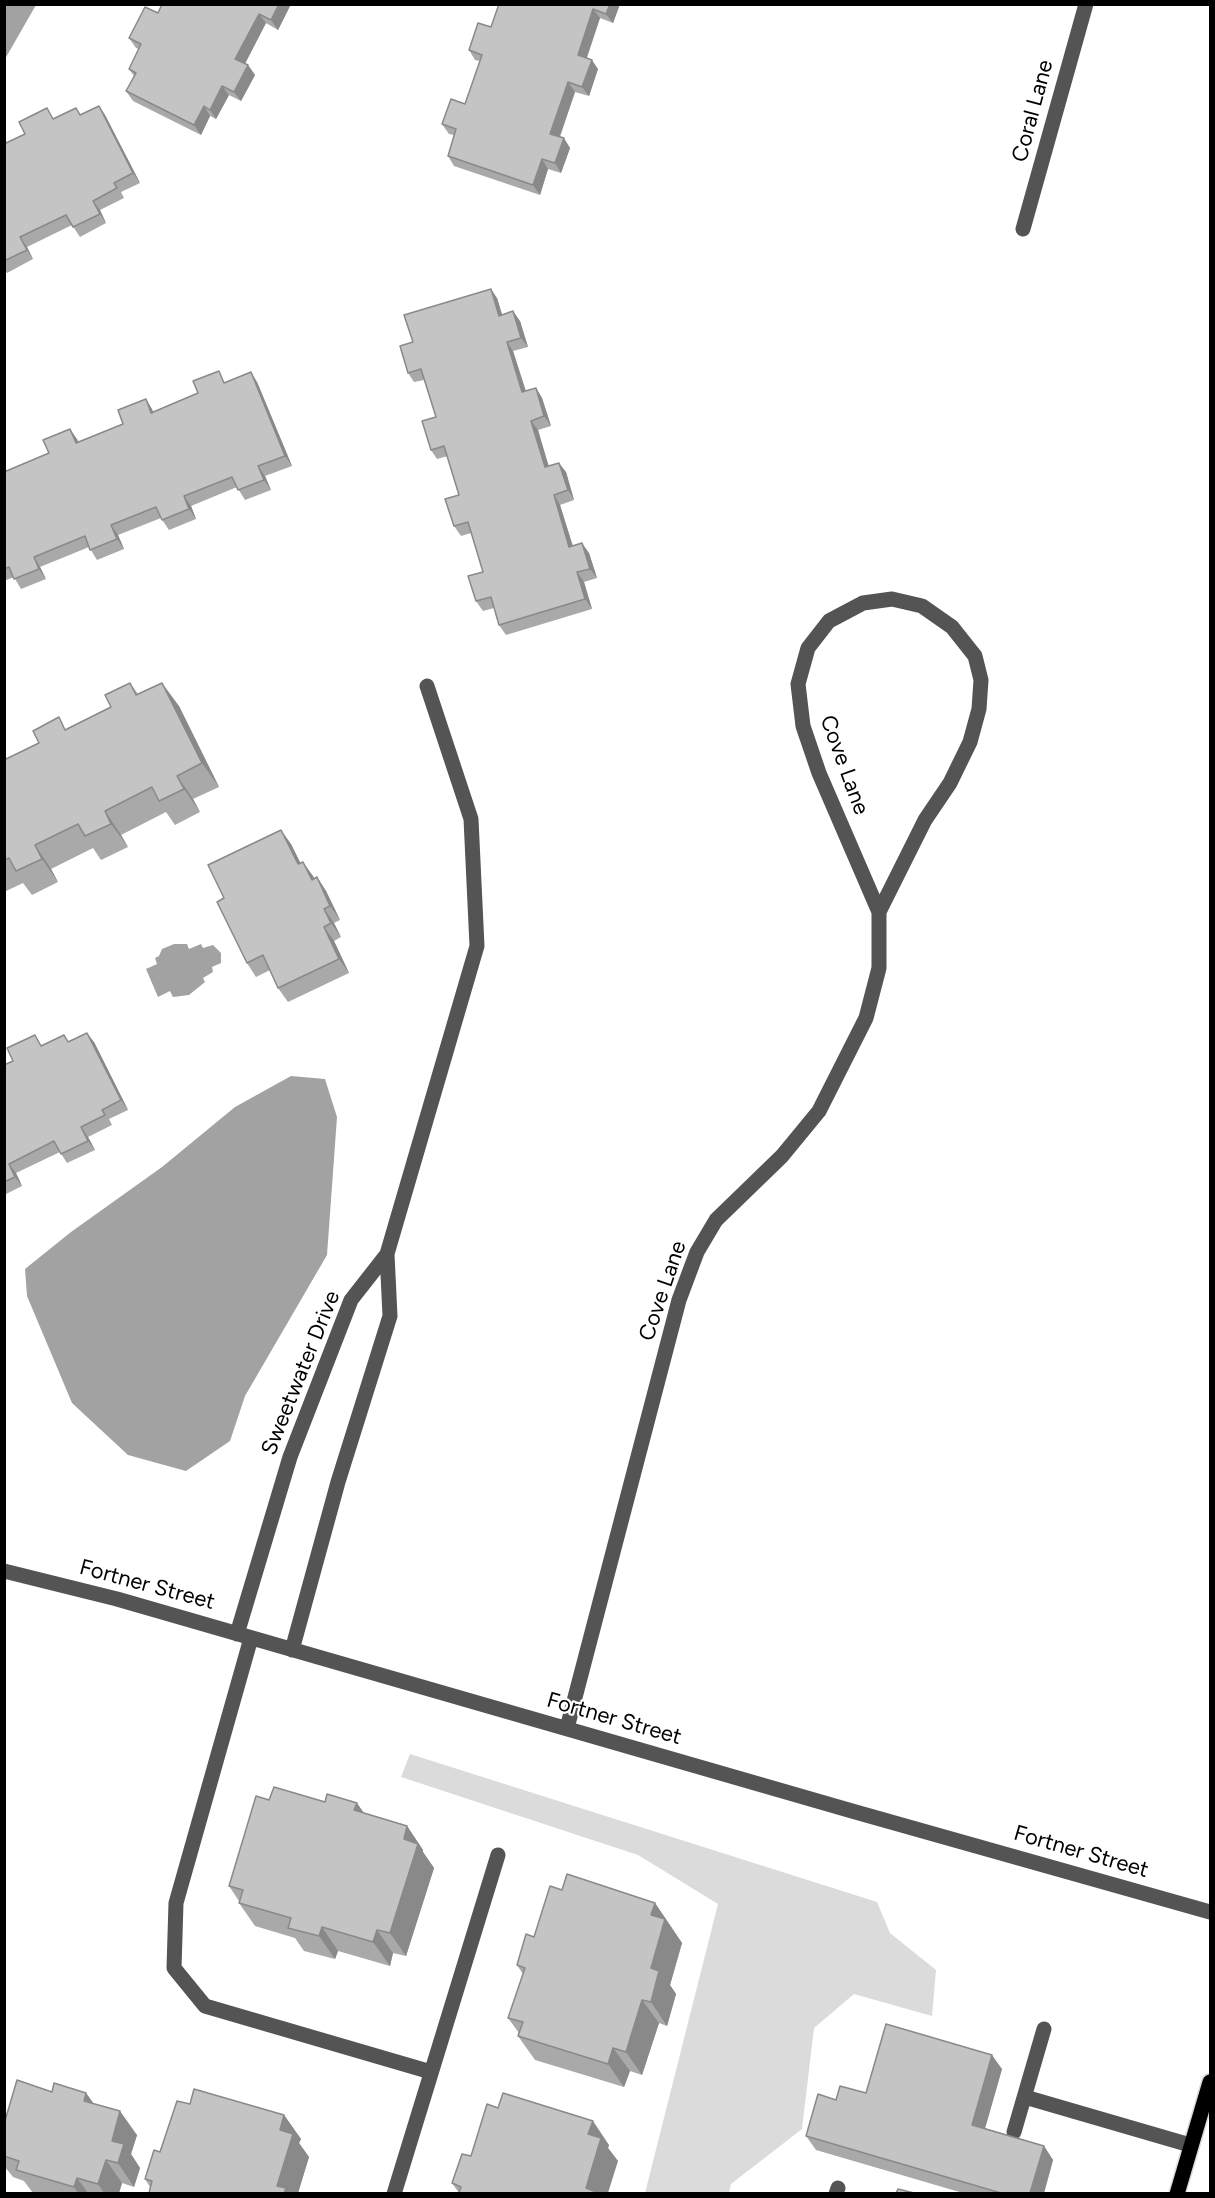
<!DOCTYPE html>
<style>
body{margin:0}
#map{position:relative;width:1215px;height:2198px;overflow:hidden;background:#fff;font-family:Figtree,sans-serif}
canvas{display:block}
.frame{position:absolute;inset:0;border:6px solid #000;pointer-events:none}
</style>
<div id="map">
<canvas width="1215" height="2198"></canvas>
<div class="frame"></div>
</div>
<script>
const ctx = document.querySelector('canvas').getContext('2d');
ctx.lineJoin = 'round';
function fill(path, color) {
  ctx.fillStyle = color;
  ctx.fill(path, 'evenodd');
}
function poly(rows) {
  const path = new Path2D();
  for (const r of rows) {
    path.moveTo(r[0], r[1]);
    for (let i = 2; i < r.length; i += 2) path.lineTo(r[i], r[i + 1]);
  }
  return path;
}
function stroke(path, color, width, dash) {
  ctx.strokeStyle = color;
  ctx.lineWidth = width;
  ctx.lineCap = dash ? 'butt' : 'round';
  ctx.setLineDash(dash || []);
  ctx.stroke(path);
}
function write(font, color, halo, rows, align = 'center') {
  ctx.font = font + ' Figtree,sans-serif';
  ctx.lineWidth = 4.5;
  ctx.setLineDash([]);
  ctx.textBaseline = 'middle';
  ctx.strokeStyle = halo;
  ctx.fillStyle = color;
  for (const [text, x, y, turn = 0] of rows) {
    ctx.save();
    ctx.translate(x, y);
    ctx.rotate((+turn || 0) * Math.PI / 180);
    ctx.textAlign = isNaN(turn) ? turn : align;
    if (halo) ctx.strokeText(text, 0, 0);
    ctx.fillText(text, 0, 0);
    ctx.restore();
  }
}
fill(poly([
 [410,1754,877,1902,890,1933,936,1970,932,2016,854,1994,814,2028,802,2129,731,2184,729,2193,645,2193,718,1904,638,1855,401,1777]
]), '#dbdbdb');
fill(poly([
 [5,4,36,5,5,59,4,5],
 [174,944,187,944,189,949,201,944,203,948,213,945,221,953,221,963,212,967,213,972,203,978,205,982,189,995,173,997,170,991,158,997,146,969,157,964,155,958,159,956,162,949],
 [291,1076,325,1079,337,1117,327,1255,245,1396,230,1441,186,1471,128,1455,72,1403,27,1296,25,1269,71,1232,162,1167,235,1107]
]), '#a2a2a2');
const major = poly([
 [1177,2194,1210,2082]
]);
stroke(major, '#dbdbdb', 18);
stroke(poly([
 [1023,229,1086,4],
 [4,1571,117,1599,852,1811,1210,1912],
 [237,1634,290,1457,351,1300,387,1254],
 [251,1638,176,1903,174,1968,205,2006,431,2072],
 [292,1650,338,1482,390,1316,387,1254,477,946,471,819,427,686],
 [567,1728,679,1300,697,1252,716,1220,782,1156,819,1111,866,1018,879,968,879,912,819,773,803,726,798,684,808,648,829,621,863,603,892,599,922,606,952,627,975,656,981,680,979,709,970,742,950,783,925,820,879,912],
 [1025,2097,1190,2145],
 [1014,2132,1044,2029],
 [394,2194,498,1855],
 [836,2194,838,2188]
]), '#545454', 15);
stroke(major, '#000', 15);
fill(poly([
 [162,4,291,4,278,30,266,23,245,64,248,65,255,75,241,101,229,95,216,119,210,116,201,135,133,101,126,91,134,76,129,69,139,49,136,48,129,38,158,13],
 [499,4,620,4,613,23,600,18,587,58,598,69,589,96,575,92,560,137,570,148,561,173,548,169,540,195,454,166,448,156,454,135,449,134,442,124,465,104,480,61,475,60,469,50,491,27],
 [99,106,105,115,140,183,121,192,124,198,100,210,106,223,80,237,72,225,27,247,33,259,7,273,4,269,4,144,76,108,81,115],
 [497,298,502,314,520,321,528,347,513,351,526,391,536,388,542,398,551,426,538,430,548,466,566,472,574,500,560,505,573,546,589,553,597,578,584,582,592,609,506,635,499,625,494,608,483,611,476,601,483,572,471,533,461,536,454,526,459,495,448,456,437,459,431,450,436,417,424,380,414,382,408,373,413,342],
 [226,382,257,382,292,466,265,476,271,490,245,500,237,487,191,506,196,519,169,530,161,518,118,535,124,549,97,560,89,547,40,567,46,579,21,589,14,577,4,581,4,472,49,453,77,439,78,442,123,424,146,399,153,412],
 [130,683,138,694,179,706,219,787,193,799,200,812,175,825,166,812,121,835,128,847,101,860,93,848,51,869,58,882,32,895,23,883,4,892,4,760,111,707],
 [291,844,300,863,313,876,314,878,317,877,326,891,340,920,334,923,341,937,334,941,349,973,288,1002,278,988,270,970,256,977,247,963,224,898],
 [64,1035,69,1042,94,1042,128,1110,109,1119,112,1125,88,1137,95,1150,67,1163,60,1152,16,1173,22,1186,4,1195,4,1065],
 [269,1800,364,1813,407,1826,423,1850,423,1852,434,1868,406,1956,393,1953,390,1966,338,1951,335,1959,304,1951,295,1938,255,1926,239,1903,239,1901,229,1886],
 [562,1890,655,1903,682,1943,670,1985,676,1994,667,2026,659,2023,642,2075,630,2071,624,2087,535,2060,518,2036,519,2033,508,2018,523,1974,517,1965],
 [1002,2069,985,2128,1044,2146,1053,2160,1044,2193,963,2193,816,2150,806,2136,836,2100,866,2093],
 [52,2092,86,2093,94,2104,137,2135,131,2154,140,2168,134,2187,122,2183,119,2193,33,2193,24,2181,13,2177,4,2166,4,2156],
 [190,2104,284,2115,301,2139,299,2143,309,2157,298,2193,149,2193,150,2187,145,2179],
 [609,2145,608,2148,618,2161,459,2193,452,2183,471,2156]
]), '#a9a9a9');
fill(poly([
 [279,4,291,4,278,30,271,20],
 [610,4,620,4,613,23,606,14],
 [593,9,600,18,584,65,578,55],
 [259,14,266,23,242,69,235,59],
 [592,60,598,69,589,96,582,87],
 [248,65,255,75,241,101,234,92],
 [568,82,575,92,557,144,550,134],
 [222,86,229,95,216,119,210,110],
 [99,106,105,115,140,183,133,173],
 [204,106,210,116,201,135,194,125],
 [564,138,570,148,561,173,555,163],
 [542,159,548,169,540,195,533,185],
 [93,201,100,210,106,223,100,214],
 [20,237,27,247,33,259,27,250],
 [491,289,497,298,505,325,499,316],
 [513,311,520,321,528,347,521,338],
 [507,342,513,351,529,402,522,392],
 [251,372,257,382,292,466,285,456],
 [536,388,542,398,551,426,544,416],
 [146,399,152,409,157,422,151,413],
 [531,421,538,430,552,477,545,467],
 [70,429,77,439,82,452,76,443],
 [559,463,566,472,574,500,568,490],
 [258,466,265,476,271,490,264,480],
 [554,495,560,505,576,557,569,547],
 [184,496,191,506,196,519,189,509],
 [111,525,118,535,124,549,117,539],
 [582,543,589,553,597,578,590,569],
 [34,557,40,567,46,579,39,569],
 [577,572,584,582,592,609,585,599],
 [162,683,179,706,219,787,202,763],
 [177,776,193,799,200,812,184,789],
 [105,811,121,835,128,847,111,824],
 [281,830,291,844,308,878,298,864],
 [35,845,51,869,58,882,42,859],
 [303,862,313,876,321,894,312,880],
 [317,877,326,891,340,920,330,906],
 [324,909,334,923,341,937,331,923],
 [324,927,334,941,349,973,339,959],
 [87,1033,94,1042,128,1110,121,1100],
 [81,1127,88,1137,95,1150,88,1141],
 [9,1164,16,1173,22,1186,15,1177],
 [357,1803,373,1826,354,1810],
 [407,1826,423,1850,423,1852,434,1868,406,1956,390,1933,404,1839],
 [655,1903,682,1943,670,1985,676,1994,667,2026,651,2002,651,1915],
 [322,1927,338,1951,335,1959,319,1936],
 [377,1930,393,1953,390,1966,373,1942],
 [642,2000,659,2023,642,2075,626,2052],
 [613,2048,630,2071,624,2087,608,2064],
 [992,2055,1002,2069,982,2139,972,2125],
 [86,2093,103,2117,84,2101],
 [120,2111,137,2135,131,2154,140,2168,134,2187,118,2163,112,2141],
 [284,2115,301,2139,299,2143,309,2157,298,2193,283,2193,277,2186,280,2130],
 [593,2121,609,2145,608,2148,618,2161,608,2193,590,2193,586,2188,588,2134],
 [1044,2146,1053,2160,1044,2193,1030,2193],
 [106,2160,122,2183,119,2193,104,2193,98,2184],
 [77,2178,88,2193,78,2193,74,2187]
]), '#898989');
const building = poly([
 [162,4,279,4,271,20,259,14,235,59,248,65,234,92,222,86,210,110,204,106,194,125,126,91,136,73,129,69,141,44,129,38,145,7,158,13,162,4],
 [499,4,610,4,606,14,593,9,578,55,592,60,582,87,568,82,550,134,564,138,555,163,542,159,533,185,448,156,456,129,442,124,451,99,465,104,482,55,469,50,478,23,491,27,499,4],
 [99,106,133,173,114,183,117,188,93,201,100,214,73,227,66,215,20,237,27,250,4,261,4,144,25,134,19,122,47,108,53,119,76,108,80,115,99,106],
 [491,289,499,316,513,311,521,338,507,342,522,392,536,388,544,416,531,421,545,467,559,463,568,490,554,495,569,547,582,543,590,569,577,572,585,599,499,625,491,597,476,601,468,576,483,572,468,522,454,526,445,499,459,495,444,446,431,450,422,421,436,417,421,369,408,373,400,346,413,342,404,315,491,289],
 [219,371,224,383,251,372,285,456,258,466,264,480,238,490,232,477,184,496,189,509,162,520,156,507,111,525,117,539,90,550,85,536,34,557,39,569,14,579,9,567,4,569,4,472,49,453,43,440,70,429,76,443,123,424,118,410,146,399,151,413,198,393,193,381,219,371],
 [130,683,136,695,162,683,202,763,177,776,184,789,159,801,152,787,105,811,111,824,85,836,78,824,35,845,42,859,16,871,9,858,4,860,4,760,39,743,33,731,59,717,65,730,111,707,105,695,130,683],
 [281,830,298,864,303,862,312,880,317,877,330,906,324,909,331,923,324,927,339,959,278,988,263,955,247,963,217,902,224,898,208,865,281,830],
 [87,1033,121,1100,102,1110,105,1115,81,1127,88,1141,61,1154,54,1141,9,1164,15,1177,4,1182,4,1065,13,1061,7,1048,35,1035,41,1046,64,1035,68,1042,87,1033],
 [274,1787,325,1802,327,1794,357,1803,354,1810,407,1826,404,1839,418,1844,390,1933,377,1930,373,1942,322,1927,319,1936,288,1928,291,1918,239,1903,243,1890,229,1886,256,1796,269,1800,274,1787],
 [567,1874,655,1903,651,1915,665,1919,651,1968,659,1971,651,2002,642,2000,626,2052,613,2048,608,2064,518,2036,523,2022,508,2018,525,1968,517,1965,526,1934,534,1937,550,1886,562,1890,567,1874],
 [886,2024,992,2055,972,2125,1044,2146,1030,2193,1001,2193,806,2136,818,2094,836,2100,840,2086,866,2093,886,2024],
 [17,2080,52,2092,54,2083,86,2093,84,2101,120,2111,112,2141,124,2144,118,2163,106,2160,98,2184,77,2178,74,2187,16,2170,19,2161,4,2156,4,2124,17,2080],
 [194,2089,284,2115,280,2130,293,2134,277,2186,286,2188,284,2193,149,2193,152,2181,145,2179,154,2150,160,2152,177,2101,190,2104,194,2089],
 [503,2093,593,2121,588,2134,601,2138,586,2188,596,2192,595,2193,459,2193,461,2187,452,2183,462,2154,471,2156,487,2104,498,2108,503,2093],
 [898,2189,914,2193,896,2193,898,2189]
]);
fill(building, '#c4c4c4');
stroke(building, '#898989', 1.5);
write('22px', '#000', '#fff', [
 ["Coral Lane",1033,111,-75],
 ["Cove Lane",844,765,70],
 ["Cove Lane",663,1291,-71],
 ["Sweetwater Drive",301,1373,-68],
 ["Fortner Street",147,1585,15],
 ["Fortner Street",614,1719,16],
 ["Fortner Street",1081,1852,16]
]);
</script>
